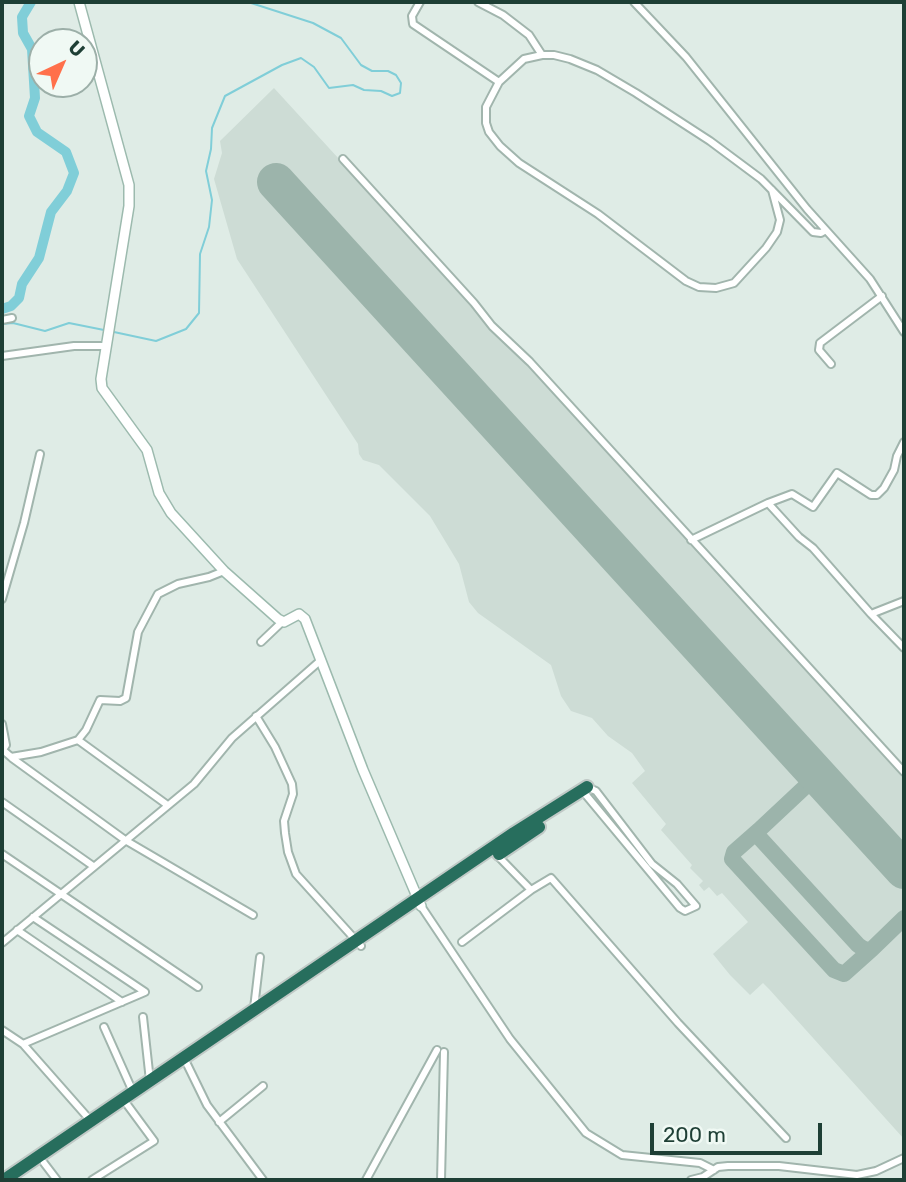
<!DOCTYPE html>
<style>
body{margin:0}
#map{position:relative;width:906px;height:1182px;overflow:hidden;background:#dfece6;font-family:Rubik,sans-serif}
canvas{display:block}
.frame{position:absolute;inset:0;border:4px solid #1e3f35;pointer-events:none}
.north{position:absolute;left:28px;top:28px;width:70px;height:70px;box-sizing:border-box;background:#f0f9f4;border:2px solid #9cafa8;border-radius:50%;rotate:44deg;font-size:19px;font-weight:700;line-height:28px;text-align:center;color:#1e3f35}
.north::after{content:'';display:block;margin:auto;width:24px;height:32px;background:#ff704b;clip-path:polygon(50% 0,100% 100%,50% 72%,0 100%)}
.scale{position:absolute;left:650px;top:1123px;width:172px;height:32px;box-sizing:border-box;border:4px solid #1e3f35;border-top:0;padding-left:9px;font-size:21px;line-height:24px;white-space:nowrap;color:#1e3f35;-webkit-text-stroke:5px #f0f9f4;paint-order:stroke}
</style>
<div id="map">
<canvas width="906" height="1182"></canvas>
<div class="frame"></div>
<div class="north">U</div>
<div class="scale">200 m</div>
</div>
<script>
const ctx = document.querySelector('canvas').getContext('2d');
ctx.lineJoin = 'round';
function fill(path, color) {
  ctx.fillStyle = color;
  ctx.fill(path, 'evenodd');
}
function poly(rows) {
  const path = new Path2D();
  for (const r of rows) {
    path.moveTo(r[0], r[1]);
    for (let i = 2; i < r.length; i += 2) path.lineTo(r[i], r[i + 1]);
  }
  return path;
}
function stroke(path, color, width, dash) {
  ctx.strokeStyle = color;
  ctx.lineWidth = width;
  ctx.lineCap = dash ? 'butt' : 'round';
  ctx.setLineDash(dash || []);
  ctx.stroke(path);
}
fill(poly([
 [274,88,904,776,904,1139,769,989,763,983,750,995,730,975,713,954,748,922,722,893,717,896,709,887,704,891,699,885,703,881,690,868,692,865,661,830,666,824,632,783,645,771,632,753,608,736,592,718,571,711,561,696,551,665,478,613,469,602,459,564,430,516,379,465,363,460,359,454,358,444,237,259,214,179,222,153,220,141]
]), '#cddcd5');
stroke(poly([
 [2,324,13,323,45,331,69,323,104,330],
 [114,332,156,341,186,329,199,313,200,254,209,227,212,200,206,171,211,149,212,128,225,96,282,65,301,58,314,67,329,88,353,85,364,90,381,91,392,96,400,93,401,83,396,75,388,71,372,71,361,65,341,38,313,23,248,2]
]), '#80ced8', 2);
stroke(poly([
 [2,309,11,306,19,298,22,284,39,258,51,212,67,191,74,173,66,152,37,132,29,116,35,98,32,49,23,33,22,17,31,2]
]), '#80ced8', 10);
stroke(poly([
 [805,762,810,774,806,786],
 [759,830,758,836,858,945,865,950,872,949,844,974,834,970,732,859,734,852,759,830],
 [759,830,806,786,817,783,829,788],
 [872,949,904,918]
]), '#9cb4ab', 16);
stroke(poly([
 [276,182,904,870]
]), '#9cb4ab', 38);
const street = poly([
 [420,2,412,16,413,24,499,82],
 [478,2,503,15,529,35,542,55],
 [634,2,686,57,807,209,870,279,904,332],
 [343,159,474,303,492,326,530,362,904,772],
 [772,190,780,220,777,232,766,248,734,283,716,288,699,287,686,281,598,214,519,163,500,146,489,132,486,123,486,107,499,82,524,59,542,55,554,55,570,59,597,70,636,93,710,141,761,179,813,232,821,233,826,230],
 [2,320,12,318],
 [2,356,74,346,106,346],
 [831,364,819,350,820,343,882,296],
 [904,442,897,456,894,470,884,488,877,495,871,495,837,473,813,507,792,494,768,503,799,537,813,548,871,614,904,601],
 [691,540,768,503],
 [2,599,24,523,40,454],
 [871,614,904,648],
 [261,642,283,621],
 [256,716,275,747,292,784,293,794,284,821,285,833,288,852,296,874,361,946],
 [2,724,6,745,2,751],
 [78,740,166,804],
 [3,750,11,757,41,752,78,740,86,730,100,700,120,701,126,698,138,632,158,594,178,584,209,577,224,571],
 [12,758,125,840,253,915],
 [586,795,680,908,685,911,696,906,677,884,652,864,596,791,587,787],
 [2,802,93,866],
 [2,854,198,987],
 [497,855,531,890],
 [421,906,510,1039,586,1133,622,1155,700,1163,714,1170],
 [17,930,122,1002],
 [462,942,531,890,551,878,678,1023,786,1138],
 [2,943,194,784,232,738,321,660],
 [254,1008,260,957],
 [143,1017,150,1081],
 [104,1027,133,1092],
 [2,1030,23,1044,90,1120],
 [23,1044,145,992,33,917],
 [184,1058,207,1105,263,1180],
 [219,1122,263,1086],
 [44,1163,57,1180],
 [92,1180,154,1141,123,1099],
 [366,1180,437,1050],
 [441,1180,444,1052],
 [691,1180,703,1177,718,1167,728,1166,779,1166,857,1175,876,1171,904,1158]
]);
const secondary = poly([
 [79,2,129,185,129,206,101,379,102,388,147,450,159,493,171,513,224,571,278,619,284,622,299,614,305,619,363,770,421,906]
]);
const highway = poly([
 [499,854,539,827],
 [4,1180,514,833,587,787]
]);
stroke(street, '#a1b5ad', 10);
stroke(secondary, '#9cbaae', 12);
stroke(highway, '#c0c9c6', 16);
stroke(street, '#fff', 6);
stroke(secondary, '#fff', 9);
stroke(highway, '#276e5d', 12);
</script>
